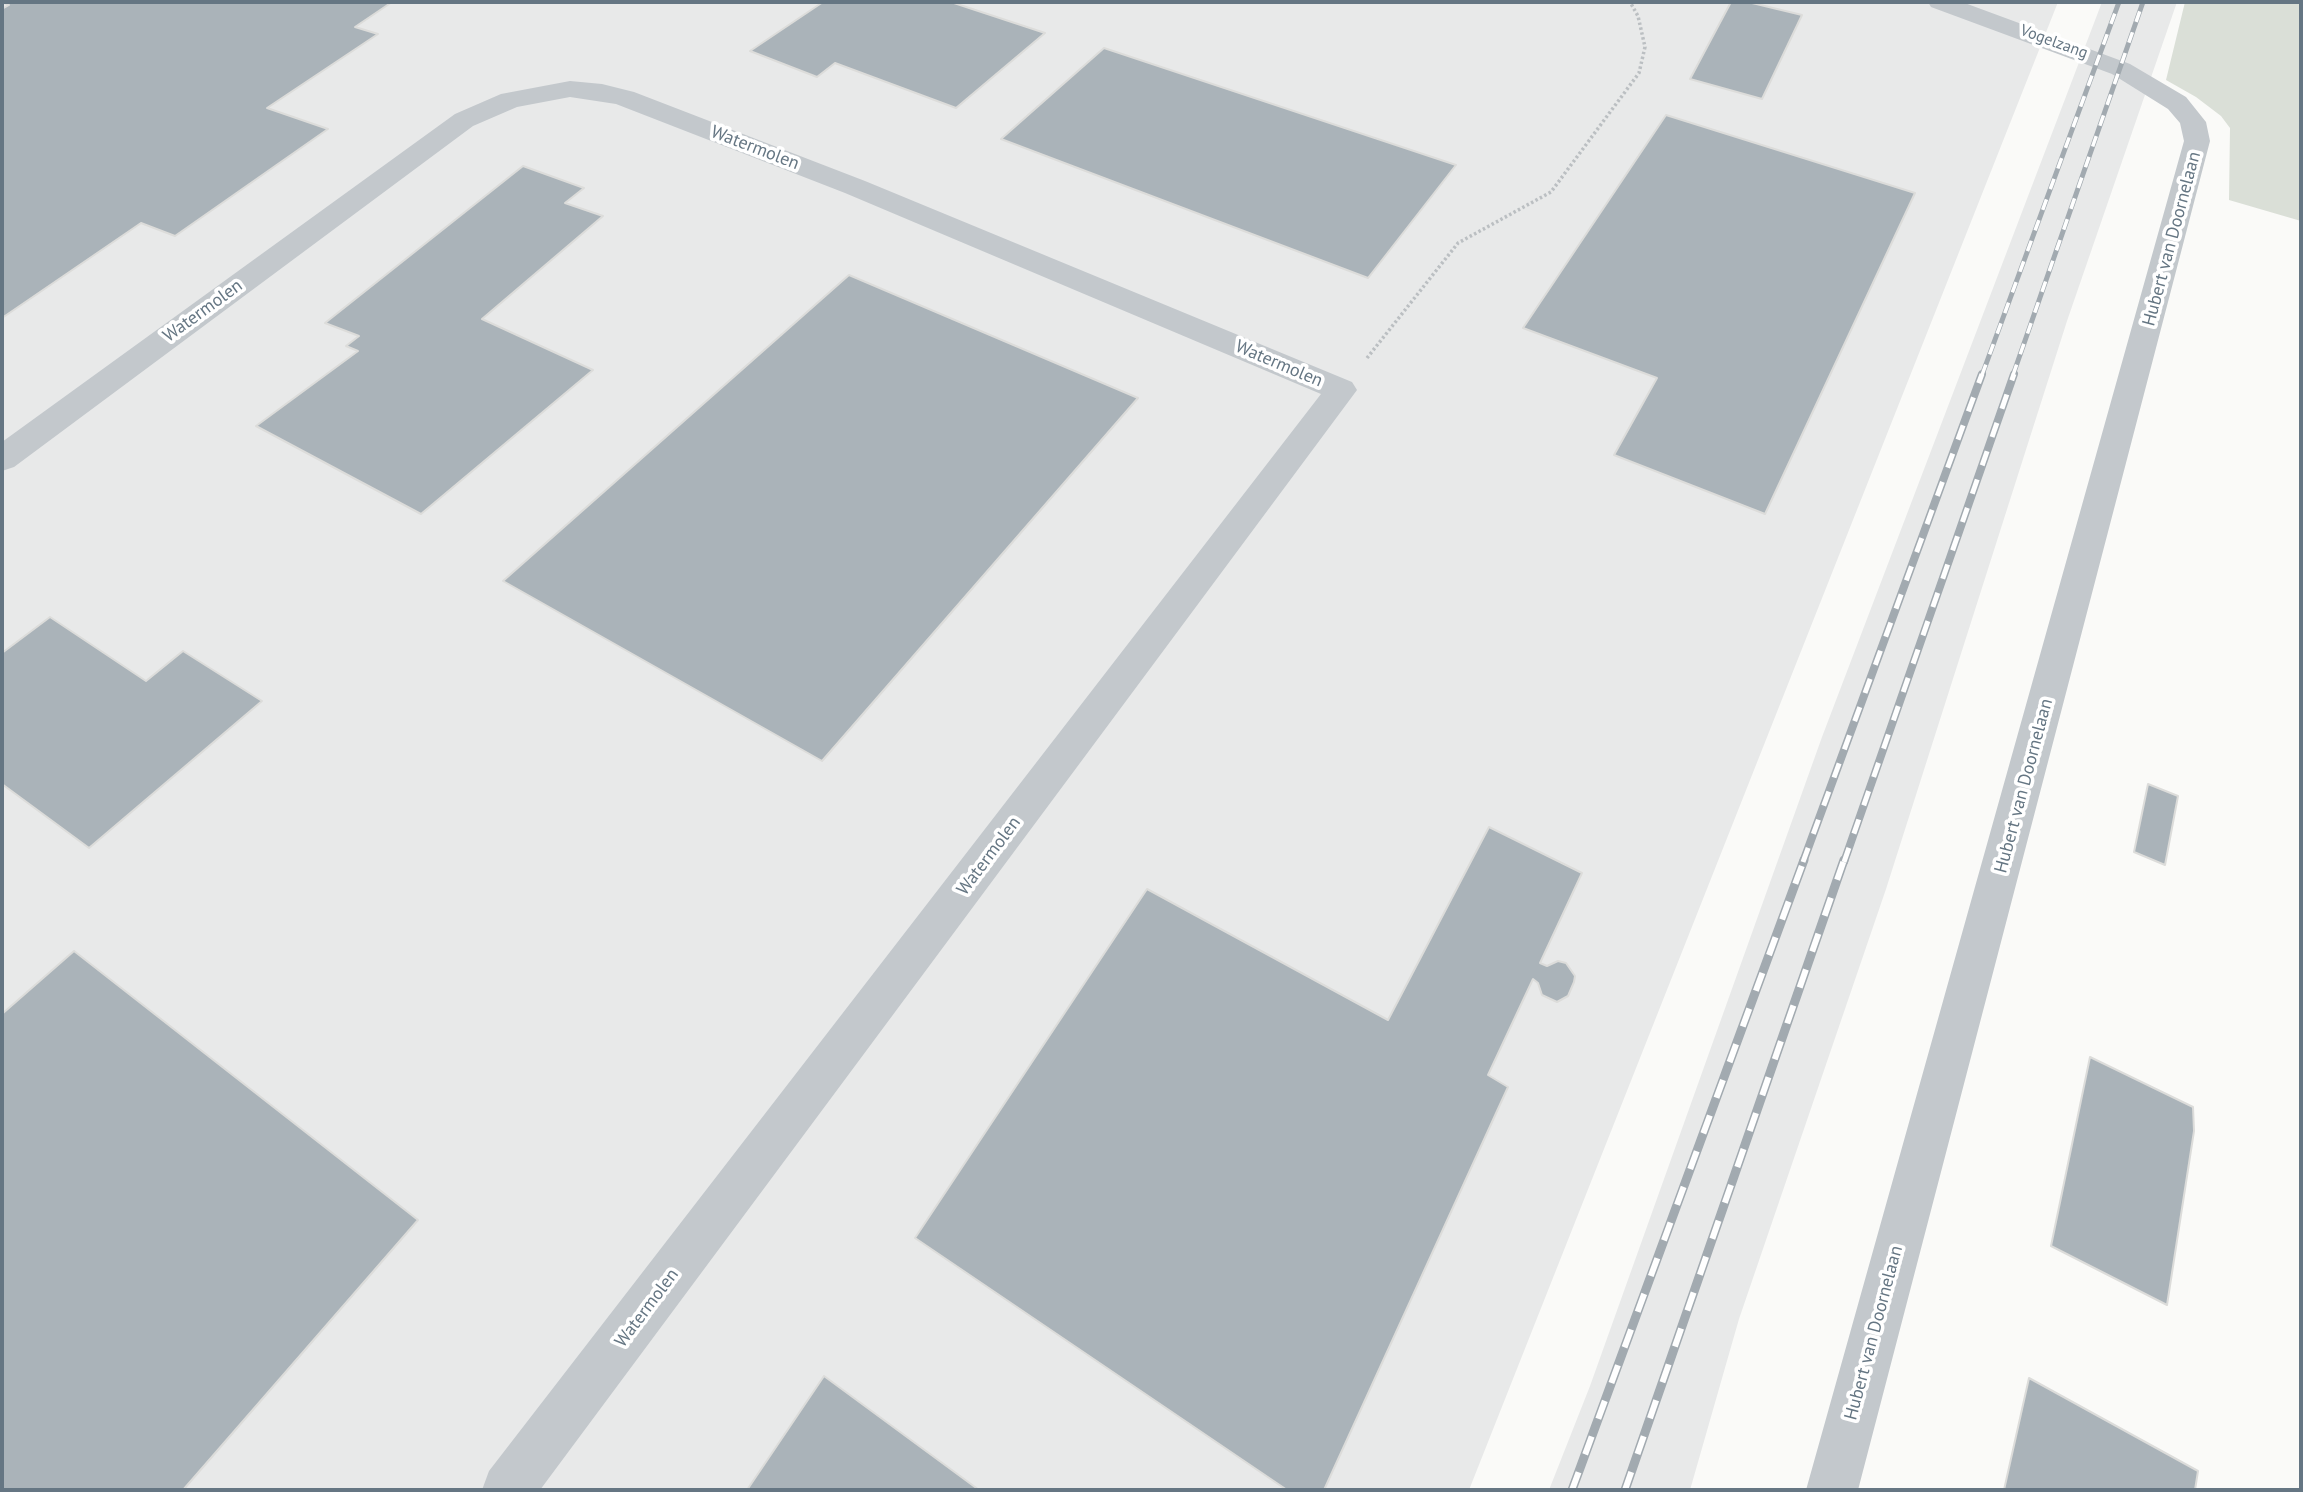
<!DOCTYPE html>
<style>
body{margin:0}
#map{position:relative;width:2303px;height:1492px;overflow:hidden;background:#fafaf8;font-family:"PT Sans",sans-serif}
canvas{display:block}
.frame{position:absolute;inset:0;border:4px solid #657683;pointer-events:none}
</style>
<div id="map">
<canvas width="2303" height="1492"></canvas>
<div class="frame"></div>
</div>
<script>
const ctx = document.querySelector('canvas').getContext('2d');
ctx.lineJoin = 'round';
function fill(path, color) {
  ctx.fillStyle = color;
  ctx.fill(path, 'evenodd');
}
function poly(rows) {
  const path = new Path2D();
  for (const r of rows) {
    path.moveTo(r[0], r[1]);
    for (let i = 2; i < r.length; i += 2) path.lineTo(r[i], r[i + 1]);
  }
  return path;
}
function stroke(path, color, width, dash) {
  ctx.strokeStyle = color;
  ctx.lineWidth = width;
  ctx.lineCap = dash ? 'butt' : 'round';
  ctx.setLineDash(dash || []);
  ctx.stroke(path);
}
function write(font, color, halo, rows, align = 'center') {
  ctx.font = font + ' "PT Sans",sans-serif';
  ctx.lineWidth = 7;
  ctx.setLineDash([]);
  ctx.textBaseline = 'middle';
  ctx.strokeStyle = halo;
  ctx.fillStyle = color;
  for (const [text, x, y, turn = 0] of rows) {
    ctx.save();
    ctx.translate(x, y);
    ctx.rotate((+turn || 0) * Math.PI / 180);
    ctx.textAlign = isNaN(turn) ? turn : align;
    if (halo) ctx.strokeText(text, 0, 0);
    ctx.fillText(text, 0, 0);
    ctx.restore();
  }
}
fill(poly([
 [2,2,2058,2,1469,1490,2,1490],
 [2102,2,2177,2,2067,321,1886,889,1739,1319,1690,1490,1549,1490,1590,1386,1822,737]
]), '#e8e9e9');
fill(poly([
 [2185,2,2301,2,2301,221,2229,200,2230,128,2221,116,2196,97,2166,80]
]), '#dadfd7');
const building = poly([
 [2,2,392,2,355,27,378,34,267,108,328,129,175,236,141,223,2,318,2,9,9,5,2,2],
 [823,2,951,2,1045,33,956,108,835,63,817,77,750,51,823,2],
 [1731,2,1748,2,1802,15,1762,99,1690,79,1731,2],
 [1104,48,1456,165,1368,278,1001,139,1104,48],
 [1666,115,1915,193,1765,514,1614,455,1657,378,1523,328,1666,115],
 [523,166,584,188,565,203,603,216,482,319,593,370,421,514,256,426,358,351,346,346,359,336,325,323,523,166],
 [849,275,1138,398,822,761,503,581,849,275],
 [50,617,146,681,183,651,262,701,89,848,2,784,2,653,50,617],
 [2148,784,2178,796,2165,865,2134,852,2148,784],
 [1489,827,1582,873,1540,963,1547,966,1558,961,1566,963,1575,976,1574,982,1568,996,1557,1002,1542,995,1538,983,1533,979,1488,1075,1508,1087,1324,1490,1287,1490,915,1238,1147,889,1388,1020,1489,827],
 [74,951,418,1220,183,1490,2,1490,2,1014,74,951],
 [2090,1057,2193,1107,2194,1131,2167,1305,2051,1246,2090,1057],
 [824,1376,979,1490,747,1490,824,1376],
 [2029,1378,2198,1471,2195,1490,2004,1490,2029,1378]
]);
fill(building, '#aab3b9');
stroke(building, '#dcdcda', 2);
stroke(poly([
 [1367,358,1458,243,1551,192,1639,73,1645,47,1638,16,1630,2]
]), '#bbbfc2', 3.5, [2.5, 2.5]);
fill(poly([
 [1928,2,1962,2,2130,64,2186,97,2206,122,2210,141,1858,1490,1806,1490,2184,141,2180,123,2168,109,2112,74,1931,7,1928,2],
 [570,81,602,84,634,92,865,181,1352,382,1357,390,540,1490,482,1490,489,1471,1321,394,845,193,616,104,570,97,517,107,473,126,14,467,2,471,2,442,455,114,501,94,570,81]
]), '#c3c8cc');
const railFar2 = poly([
 [1982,375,2119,2],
 [2013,375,2143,2]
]);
const railFar1 = poly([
 [1803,862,1982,374],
 [1844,862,2014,374]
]);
const rail = poly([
 [1572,1490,1804,860],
 [1625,1490,1844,860]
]);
stroke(railFar2, '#a2aab0', 5);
stroke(railFar1, '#a2aab0', 8);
stroke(rail, '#a2aab0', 9);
stroke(railFar2, '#fff', 3.5, [11]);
stroke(railFar1, '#fff', 5, [15]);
stroke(rail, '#fff', 6, [19]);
write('16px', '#657683', '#fff', [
 ["Vogelzang",2054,42,20]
]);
write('18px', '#657683', '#fff', [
 ["Watermolen",755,148,21],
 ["Hubert van Doornelaan",2172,239,-75],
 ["Watermolen",203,311,-36],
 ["Watermolen",1279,364,23],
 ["Hubert van Doornelaan",2024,786,-75],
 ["Watermolen",989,856,-53],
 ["Watermolen",647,1308,-53],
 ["Hubert van Doornelaan",1874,1333,-75]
]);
</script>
